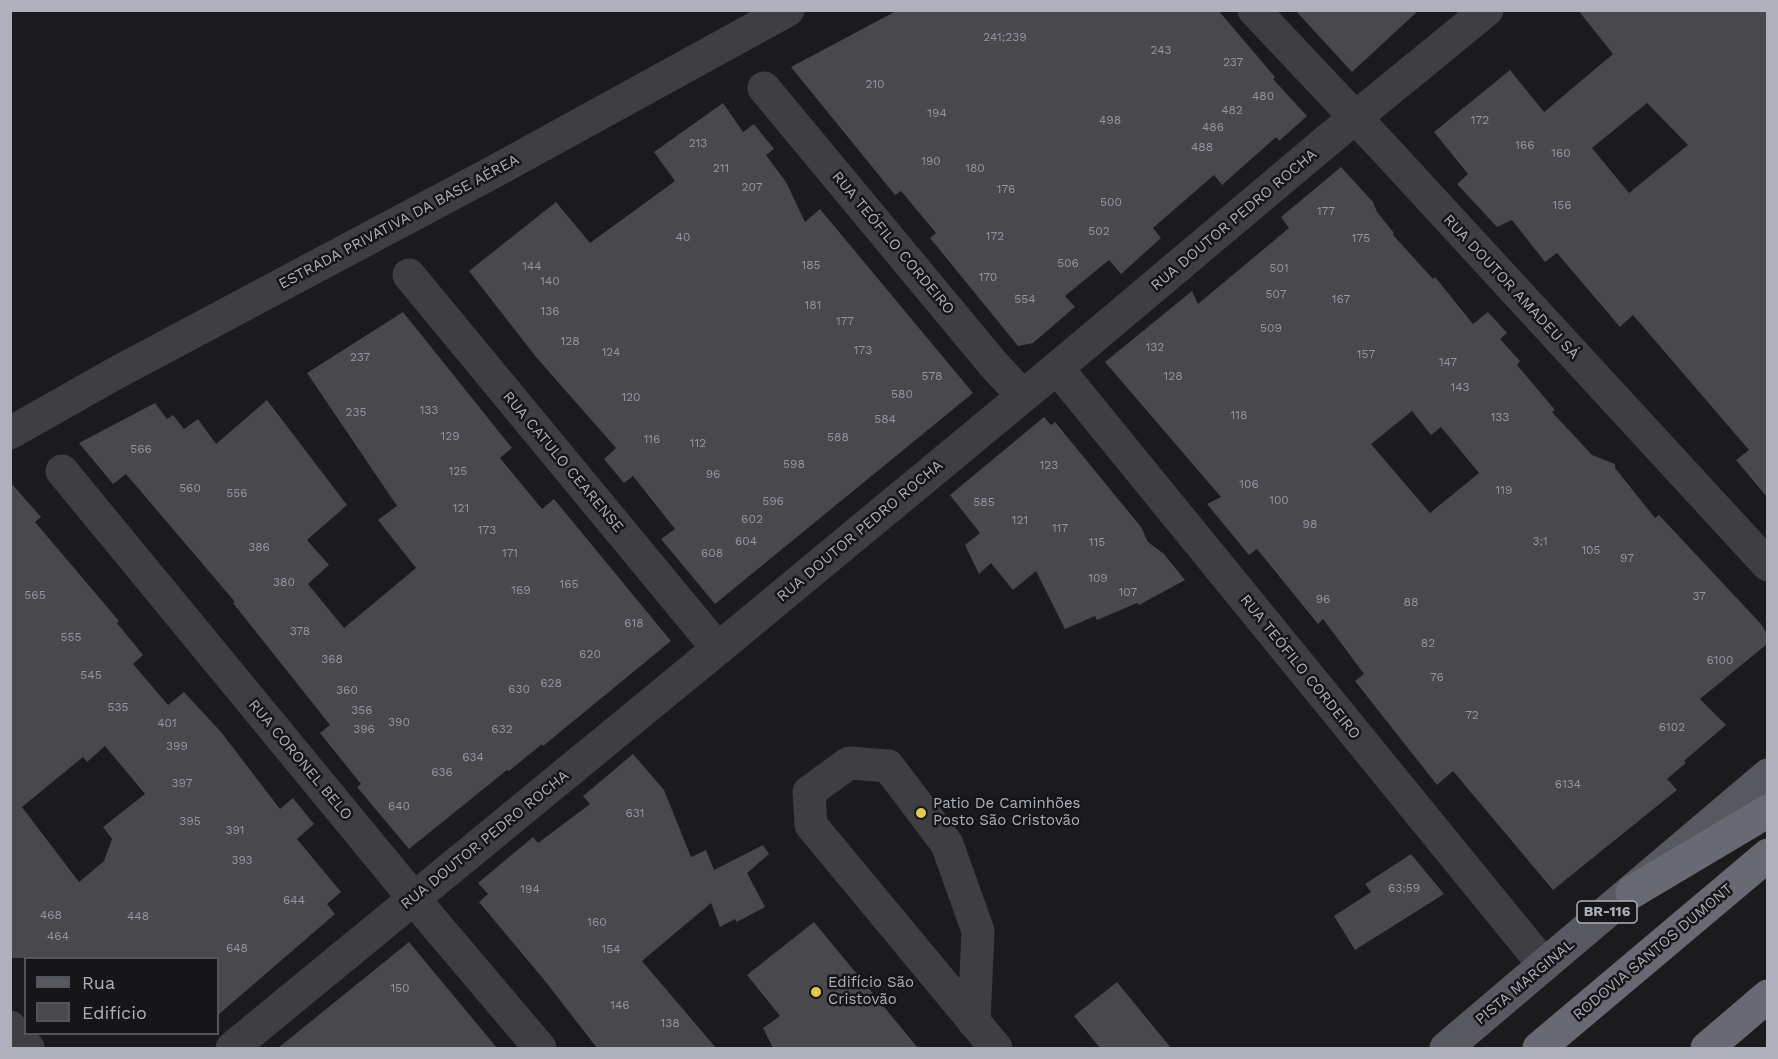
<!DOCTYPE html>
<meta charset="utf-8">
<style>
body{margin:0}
#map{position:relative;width:1778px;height:1059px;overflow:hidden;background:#1b1b1d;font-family:"Work Sans",sans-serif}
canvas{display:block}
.frame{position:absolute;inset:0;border:12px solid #aeb0bb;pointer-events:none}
.legend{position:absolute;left:24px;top:957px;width:195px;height:78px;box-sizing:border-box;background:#161618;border:2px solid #535459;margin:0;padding:8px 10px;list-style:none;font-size:18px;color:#aeb0bb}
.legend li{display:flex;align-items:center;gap:12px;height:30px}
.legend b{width:30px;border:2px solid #535459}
</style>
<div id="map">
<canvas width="1778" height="1059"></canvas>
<div class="frame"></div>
<ul class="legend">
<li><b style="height:8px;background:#585960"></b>Rua</li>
<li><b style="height:16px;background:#48484d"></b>Edifício</li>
</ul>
</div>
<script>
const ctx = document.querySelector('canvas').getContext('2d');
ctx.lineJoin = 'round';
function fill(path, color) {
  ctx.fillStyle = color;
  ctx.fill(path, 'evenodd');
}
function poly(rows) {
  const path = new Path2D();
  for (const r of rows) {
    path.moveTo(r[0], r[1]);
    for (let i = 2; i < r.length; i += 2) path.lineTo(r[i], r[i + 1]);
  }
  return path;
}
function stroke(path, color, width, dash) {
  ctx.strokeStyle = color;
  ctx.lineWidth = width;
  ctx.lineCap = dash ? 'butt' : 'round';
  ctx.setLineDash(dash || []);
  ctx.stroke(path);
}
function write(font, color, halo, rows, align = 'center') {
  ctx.font = font + ' "Work Sans",sans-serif';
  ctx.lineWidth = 5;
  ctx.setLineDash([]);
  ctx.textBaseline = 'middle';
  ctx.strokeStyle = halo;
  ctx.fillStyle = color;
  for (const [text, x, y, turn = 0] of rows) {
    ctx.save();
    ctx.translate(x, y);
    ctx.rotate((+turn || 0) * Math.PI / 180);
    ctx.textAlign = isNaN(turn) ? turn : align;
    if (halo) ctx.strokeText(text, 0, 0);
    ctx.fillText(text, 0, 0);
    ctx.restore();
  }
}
fill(poly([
 [898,10,1218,10,1275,77,1273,79,1307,116,1279,141,1276,137,1222,185,1214,175,1153,228,1161,238,1121,274,1109,260,1065,296,1075,307,1033,343,1018,346,930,238,936,233,901,191,895,195,791,67],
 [1295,10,1419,10,1352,72],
 [1578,10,1767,10,1767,497,1736,460,1749,450,1633,315,1620,327,1557,253,1545,262,1512,220,1497,227,1457,184,1468,174,1434,132,1510,70,1544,112,1613,54],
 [1647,103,1688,145,1629,193,1592,148],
 [723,103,743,132,754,124,774,149,766,155,786,182,805,222,820,209,973,393,715,604,661,539,675,529,633,476,624,483,604,459,616,448,536,357,469,271,556,202,590,243,675,181,654,152],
 [1341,167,1373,202,1377,212,1394,233,1393,235,1433,279,1435,277,1473,324,1488,312,1507,333,1500,339,1520,361,1517,365,1555,410,1552,412,1592,455,1615,464,1615,468,1655,518,1659,515,1761,624,1767,634,1767,644,1700,699,1726,725,1684,761,1686,763,1667,779,1677,790,1553,890,1453,771,1437,785,1355,681,1364,674,1323,619,1318,624,1257,549,1249,555,1207,504,1221,497,1105,362,1192,291,1198,304,1289,228,1281,217],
 [1412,411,1431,435,1441,427,1479,473,1430,513,1371,444],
 [403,312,512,448,500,458,542,509,554,499,671,641,543,746,542,744,509,771,507,770,409,849,357,787,361,784,320,733,330,725,233,603,235,602,126,474,113,484,79,443,155,403,167,419,173,415,184,429,198,419,216,444,267,400,347,505,307,540,329,565,308,584,344,628,416,568,378,520,397,506,307,373],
 [1044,417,1051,425,1055,422,1141,527,1148,542,1164,554,1185,580,1139,605,1137,603,1097,620,1095,616,1065,629,1036,571,1013,590,991,563,979,574,965,545,980,533,950,495],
 [10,482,41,517,35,522,119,621,117,623,143,655,133,664,168,705,184,692,221,732,280,809,293,798,314,824,297,839,341,892,327,904,335,914,218,1015,218,958,10,958],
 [105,746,145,794,103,827,112,839,104,861,79,882,22,807,83,757,87,762],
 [633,754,664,790,691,857,706,850,714,870,763,845,769,854,747,873,765,907,737,922,735,919,720,927,711,903,642,961,716,1048,597,1048,545,981,479,902,488,894,478,883,533,837,538,843,590,804,583,796],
 [1411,854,1444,894,1355,950,1334,916,1371,892,1365,884],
 [814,922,918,1048,773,1048,763,1028,780,1016,747,975],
 [409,942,497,1048,278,1048],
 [1117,982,1171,1048,1100,1048,1074,1016]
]), '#48484d');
stroke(poly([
 [1254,10,1384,148,1768,565],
 [764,88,994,365,1023,396],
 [409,275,718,649],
 [1057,368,1544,965],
 [10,433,116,373,497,170,788,10],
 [62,471,435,924,540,1048],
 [974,1022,978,931,947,844,888,766,849,763,809,792,811,825,996,1048],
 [10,1027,28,1048],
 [232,1048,737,633,1057,368,1328,140,1487,10]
]), '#3e3e43', 33);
stroke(poly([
 [1446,1048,1768,775]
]), '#585960', 33);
stroke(poly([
 [1632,892,1768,811],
 [1539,1048,1768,855],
 [1707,1048,1768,996]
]), '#686972', 33);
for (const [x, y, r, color] of [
 [921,813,6,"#e3ca4d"],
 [816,992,6,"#e3ca4d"]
]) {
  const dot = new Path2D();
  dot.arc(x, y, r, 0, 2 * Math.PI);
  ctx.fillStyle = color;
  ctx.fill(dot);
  stroke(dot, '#161618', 2);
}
write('12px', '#9496a0', null, [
 ["241;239",1005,37],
 ["243",1161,50],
 ["237",1233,62],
 ["210",875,84],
 ["480",1263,96],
 ["482",1232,110],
 ["194",937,113],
 ["498",1110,120],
 ["172",1480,120],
 ["486",1213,127],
 ["213",698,143],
 ["166",1525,145],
 ["488",1202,147],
 ["160",1561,153],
 ["190",931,161],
 ["211",721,168],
 ["180",975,168],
 ["207",752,187],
 ["176",1006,189],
 ["500",1111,202],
 ["156",1562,205],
 ["177",1326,211],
 ["502",1099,231],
 ["172",995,236],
 ["40",683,237],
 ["175",1361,238],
 ["506",1068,263],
 ["185",811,265],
 ["144",532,266],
 ["501",1279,268],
 ["170",988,277],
 ["140",550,281],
 ["507",1276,294],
 ["554",1025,299],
 ["167",1341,299],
 ["181",813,305],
 ["136",550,311],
 ["177",845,321],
 ["509",1271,328],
 ["128",570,341],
 ["132",1155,347],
 ["173",863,350],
 ["124",611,352],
 ["157",1366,354],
 ["237",360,357],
 ["147",1448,362],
 ["578",932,376],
 ["128",1173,376],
 ["143",1460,387],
 ["580",902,394],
 ["120",631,397],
 ["133",429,410],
 ["235",356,412],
 ["118",1239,415],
 ["133",1500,417],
 ["584",885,419],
 ["129",450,436],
 ["588",838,437],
 ["116",652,439],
 ["112",698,443],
 ["566",141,449],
 ["598",794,464],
 ["123",1049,465],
 ["125",458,471],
 ["96",713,474],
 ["106",1249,484],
 ["560",190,488],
 ["119",1504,490],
 ["556",237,493],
 ["100",1279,500],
 ["596",773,501],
 ["585",984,502],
 ["121",461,508],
 ["602",752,519],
 ["121",1020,520],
 ["98",1310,524],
 ["117",1060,528],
 ["173",487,530],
 ["604",746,541],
 ["3;1",1540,541],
 ["115",1097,542],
 ["386",259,547],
 ["105",1591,550],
 ["171",510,553],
 ["608",712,553],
 ["97",1627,558],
 ["109",1098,578],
 ["380",284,582],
 ["165",569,584],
 ["169",521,590],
 ["107",1128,592],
 ["565",35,595],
 ["37",1699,596],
 ["96",1323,599],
 ["88",1411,602],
 ["618",634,623],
 ["378",300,631],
 ["555",71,637],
 ["82",1428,643],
 ["620",590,654],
 ["368",332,659],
 ["6100",1720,660],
 ["545",91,675],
 ["76",1437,677],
 ["628",551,683],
 ["630",519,689],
 ["360",347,690],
 ["535",118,707],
 ["356",362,710],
 ["72",1472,715],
 ["390",399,722],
 ["401",167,723],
 ["6102",1672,727],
 ["396",364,729],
 ["632",502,729],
 ["399",177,746],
 ["634",473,757],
 ["636",442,772],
 ["397",182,783],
 ["6134",1568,784],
 ["640",399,806],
 ["631",635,813],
 ["395",190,821],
 ["391",235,830],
 ["393",242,860],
 ["63;59",1404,888],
 ["194",530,889],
 ["644",294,900],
 ["468",51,915],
 ["448",138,916],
 ["160",597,922],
 ["464",58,936],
 ["648",237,948],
 ["154",611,949],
 ["150",400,988],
 ["146",620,1005],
 ["138",670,1023]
]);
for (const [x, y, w] of [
 [1607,912,60]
]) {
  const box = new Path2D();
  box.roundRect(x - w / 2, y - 11, w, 22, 4.5);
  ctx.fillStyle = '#161618';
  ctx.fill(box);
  stroke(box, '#aeb0bb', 1.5);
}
write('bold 14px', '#aeb0bb', null, [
 ["BR-116",1607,912]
]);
write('15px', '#aeb0bb', '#161618', [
 ["RUA DOUTOR PEDRO ROCHA",1234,220,-40],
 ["ESTRADA PRIVATIVA DA BASE AÉREA",399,222,-28],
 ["RUA TEÓFILO CORDEIRO",893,243,50],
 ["RUA DOUTOR AMADEU SÁ",1511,287,47],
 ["RUA CATULO CEARENSE",563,462,50],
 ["RUA DOUTOR PEDRO ROCHA",860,531,-40],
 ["RUA TEÓFILO CORDEIRO",1300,667,51],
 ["RUA CORONEL BELO",300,760,50],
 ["RUA DOUTOR PEDRO ROCHA",485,840,-39],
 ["RODOVIA SANTOS DUMONT",1653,952,-40],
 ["PISTA MARGINAL",1525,982,-40]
]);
write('15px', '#aeb0bb', '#161618', [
 ["Patio De Caminhões",933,804],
 ["Posto São Cristovão",933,821],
 ["Edifício São",828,983],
 ["Cristovão",828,1000]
], 'left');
</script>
